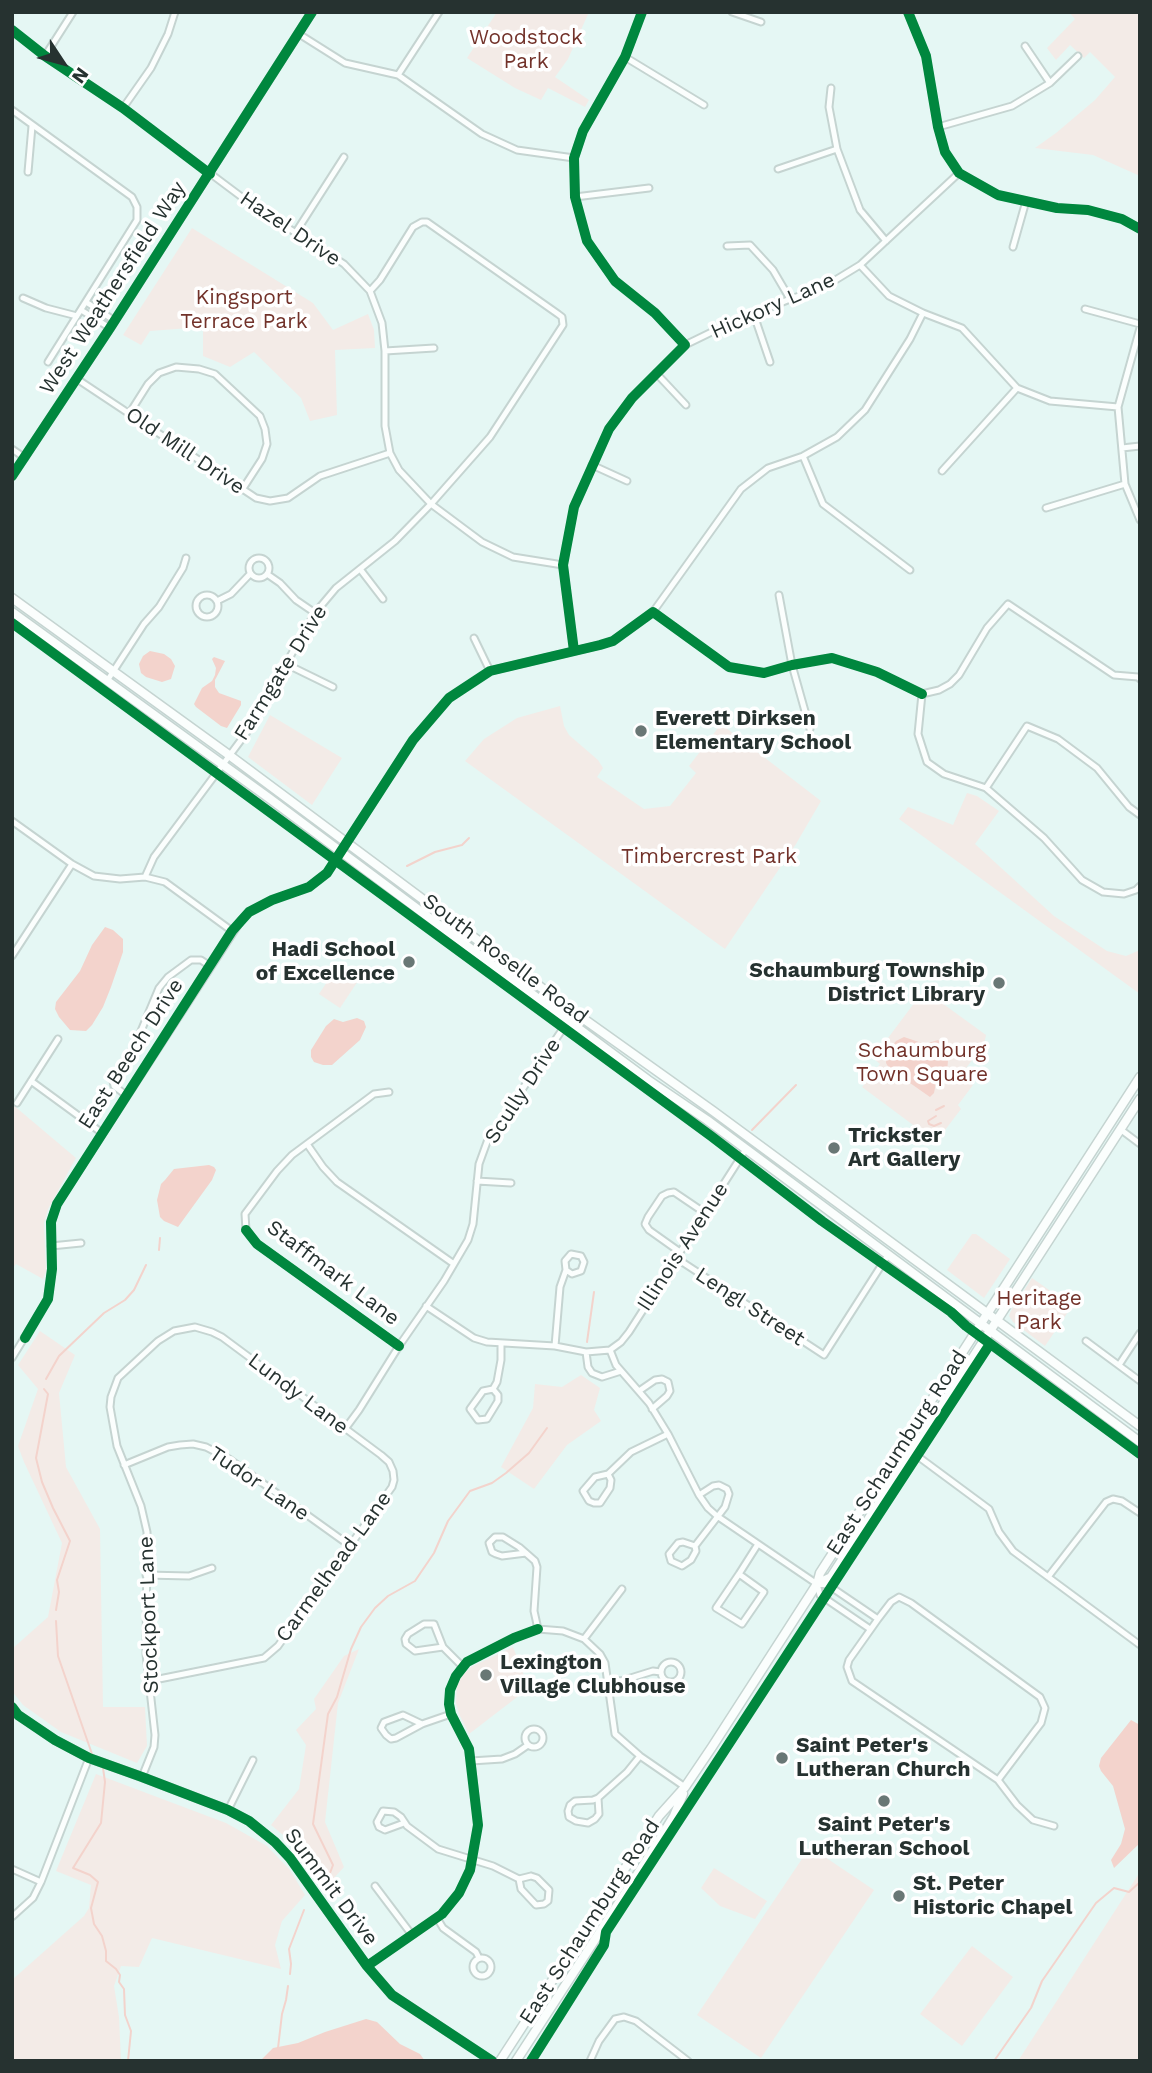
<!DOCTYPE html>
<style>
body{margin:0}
#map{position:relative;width:1152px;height:2073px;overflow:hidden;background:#e5f7f4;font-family:"Work Sans",sans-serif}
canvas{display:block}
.frame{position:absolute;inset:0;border:14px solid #263230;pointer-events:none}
.north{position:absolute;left:28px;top:28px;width:70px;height:70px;-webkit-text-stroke:5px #fff;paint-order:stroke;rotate:126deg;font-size:19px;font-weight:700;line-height:28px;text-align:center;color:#263230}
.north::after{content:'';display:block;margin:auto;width:24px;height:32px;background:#263230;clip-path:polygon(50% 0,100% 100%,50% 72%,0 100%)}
</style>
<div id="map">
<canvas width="1152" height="2073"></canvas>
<div class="frame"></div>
<div class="north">N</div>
</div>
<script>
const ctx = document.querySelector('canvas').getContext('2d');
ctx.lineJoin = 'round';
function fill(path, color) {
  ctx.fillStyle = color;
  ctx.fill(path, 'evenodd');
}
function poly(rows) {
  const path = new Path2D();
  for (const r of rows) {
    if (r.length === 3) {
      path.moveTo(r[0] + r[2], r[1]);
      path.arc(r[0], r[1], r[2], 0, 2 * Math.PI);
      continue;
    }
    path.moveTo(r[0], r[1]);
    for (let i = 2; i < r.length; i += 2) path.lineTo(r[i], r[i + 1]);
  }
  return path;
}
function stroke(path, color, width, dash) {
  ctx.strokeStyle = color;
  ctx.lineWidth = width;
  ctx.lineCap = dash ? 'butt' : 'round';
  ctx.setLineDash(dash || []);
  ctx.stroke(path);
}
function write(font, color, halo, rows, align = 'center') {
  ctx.font = font + ' "Work Sans",sans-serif';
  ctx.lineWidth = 7;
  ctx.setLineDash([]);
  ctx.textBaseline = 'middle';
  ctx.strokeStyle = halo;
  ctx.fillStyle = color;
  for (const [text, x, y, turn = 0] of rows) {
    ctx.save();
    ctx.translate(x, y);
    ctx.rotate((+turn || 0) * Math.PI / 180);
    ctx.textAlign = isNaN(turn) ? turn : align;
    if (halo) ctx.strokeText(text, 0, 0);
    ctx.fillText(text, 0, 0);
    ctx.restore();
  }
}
fill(poly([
 [497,12,589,12,568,59,555,77,589,100,585,107,548,88,541,100,515,88,467,58],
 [1069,12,1140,12,1140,176,1093,155,1035,148,1056,133,1095,100,1115,77,1090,52,1084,58,1070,45,1056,60,1047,48,1075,19],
 [192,228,313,303,333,330,368,314,374,330,375,348,335,350,337,415,310,421,301,398,254,352,230,367,203,356,203,327,150,331,141,345,123,335],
 [560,706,564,726,569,735,598,760,603,768,597,777,644,809,670,806,696,773,689,766,721,724,821,801,796,844,725,949,465,761,484,739,517,718],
 [270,715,342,758,312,805,248,757],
 [967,793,977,796,999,811,975,844,1054,916,1107,951,1126,956,1140,950,1140,994,899,819,908,807,953,825],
 [337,967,358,981,340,1008,319,994],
 [924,990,986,1035,984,1044,961,1075,973,1085,958,1105,961,1109,936,1142,862,1087,880,1064,873,1058],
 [12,1104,76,1158,48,1209,44,1223,46,1271,43,1279,16,1264,12,1269],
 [972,1234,976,1234,1010,1259,984,1298,947,1270],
 [1032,1278,1072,1306,1045,1346,1013,1322,1009,1316,1011,1311],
 [40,1331,75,1355,59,1393,66,1467,100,1529,103,1707,145,1707,147,1746,137,1763,61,1732,23,1705,12,1691,12,1649,48,1617,62,1543,24,1462,18,1446,38,1389,18,1365],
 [581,1375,600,1388,594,1410,601,1421,567,1445,534,1489,501,1467,533,1408,535,1384,562,1387],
 [513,1647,529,1688,469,1734,459,1714,456,1703,457,1686,463,1675,471,1667],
 [359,1649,338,1703,325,1822,344,1867,325,1888,294,1844,271,1825,299,1789,306,1745,296,1730,316,1709,314,1699,344,1656],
 [96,1774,226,1823,267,1846,290,1870,305,1895,282,1921,275,1945,281,1969,152,1938,139,1967,121,1966,114,1986,119,2017,121,2061,12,2061,12,1980,84,1916,89,1908,91,1885,56,1871],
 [810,1847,874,1890,761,2058,697,2015],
 [714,1868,767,1901,755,1919,720,1906,701,1888],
 [1140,1872,1140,2061,1018,2061],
 [972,1946,1013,1977,962,2046,920,2014]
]), '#f3ebe7');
fill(poly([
 [150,651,164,654,171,659,175,666,171,679,162,682,146,677,141,673,139,664,143,656],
 [214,657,225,661,215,680,215,687,219,693,241,701,241,705,227,728,221,726,196,707,194,704,202,688,212,681,215,675,216,668,212,659],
 [105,927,113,930,123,939,123,952,111,987,103,1007,92,1025,86,1031,70,1030,59,1017,55,1009,56,1002,80,971,92,945],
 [357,1018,364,1021,366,1027,360,1040,332,1065,323,1065,314,1062,311,1057,311,1050,326,1026,334,1019,343,1022],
 [904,1037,925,1044,938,1040,949,1049,947,1072,936,1083,934,1093,930,1097,910,1083,906,1075,902,1072,894,1072,889,1068,886,1063,887,1052,896,1041],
 [209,1165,214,1167,216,1170,212,1180,178,1227,164,1221,160,1217,157,1200,161,1184,165,1180,174,1169],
 [1131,1720,1140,1725,1140,1843,1114,1868,1111,1860,1121,1844,1125,1829,1113,1786,1101,1771,1099,1766,1101,1758],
 [366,2019,377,2022,400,2044,420,2054,425,2061,260,2061,273,2048,298,2043,325,2032]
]), '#f3d3cc');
stroke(poly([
 [407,866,435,852,462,845,469,838],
 [936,1110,944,1106],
 [936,1116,928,1121,929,1124,934,1126,941,1123],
 [752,1130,796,1085],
 [159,1250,160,1238],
 [587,1342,594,1292],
 [46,1379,59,1356,104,1313,125,1300,134,1290,146,1265],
 [44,1389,48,1394,36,1458,42,1482,53,1508,70,1541,57,1580,59,1592,56,1610],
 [56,1621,58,1656,92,1754],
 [103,1768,105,1782,101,1823,73,1868,90,1875,98,1882,91,1908,94,1924,102,1936,106,1951,106,1961,116,1969,120,1975,119,1982,124,1989,125,2015,131,2031,128,2061],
 [330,1873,333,1865,313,1824,328,1714,337,1697,351,1649,361,1627,375,1608,388,1596,415,1581,434,1553,448,1521,470,1491,492,1483,506,1473,529,1453,547,1428],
 [290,1974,291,1964,289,1949,304,1910],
 [278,2048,282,2014,286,2000,288,1986],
 [994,2061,1031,2008,1042,1981,1096,1903,1114,1888,1129,1892,1140,1882]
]), '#f3d3cc', 2);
const minor = poly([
 [642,12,625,57,583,131,574,158,575,197,587,241,615,281,655,313,685,345],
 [732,12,761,22],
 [908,12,926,56,938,127,945,152,959,173,998,195,1057,208,1088,210,1122,219,1140,229],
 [12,30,45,56,123,108,251,204,344,264,370,291,382,323,385,351,385,426,390,453,399,470,431,504,482,542,513,557,563,565],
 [299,34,345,63,398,75,482,134,517,150,574,158],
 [1025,46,1050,83],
 [45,56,73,12],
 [625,57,704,105],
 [398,75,439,12],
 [831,88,829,107,837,149,860,210,886,241],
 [123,108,151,68,168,34,175,12],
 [12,110,132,197,137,207,137,220,48,362],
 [938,127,1012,106,1050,83,1078,56],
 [778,169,837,149],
 [28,172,32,126],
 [575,197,649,188],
 [296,232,344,157],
 [727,246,750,245,773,270,790,299],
 [1013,247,1026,201],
 [860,265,889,296,923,313,962,328,1017,388,1050,401,1118,407],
 [23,298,46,308,77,316],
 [86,302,115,321],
 [1085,309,1140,324],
 [81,310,110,328],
 [754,315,770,362],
 [1140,328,1118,407,1125,484,1140,520],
 [385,351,434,348],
 [656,373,686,405],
 [77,379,256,498,270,501,288,498,320,476,390,453],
 [129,414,148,384,159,373,176,367,199,369,215,374,260,416,265,429,267,444,262,459,242,490],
 [1122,448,1140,446],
 [12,449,25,458],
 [803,456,823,504,910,570],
 [592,465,627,481],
 [942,471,1017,388],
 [1046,508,1125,484],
 [259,568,10],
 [360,569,383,599],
 [267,574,280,583,296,600,315,613],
 [207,606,11],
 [779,595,792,665,810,729],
 [217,601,231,594,250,574],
 [653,612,729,667,764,673,792,665,832,658,877,672,922,694,939,690,950,684,959,675,987,628,1008,604,1114,675,1138,677,1140,679],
 [474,638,490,671],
 [574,651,563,565,574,507,609,429,632,398,685,345,724,326,790,299,819,290,860,265,959,173],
 [286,664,333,687],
 [107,681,144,624,159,607,183,568,186,558],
 [922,694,918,734,927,762,944,774,986,788,1044,838,1082,880,1103,892,1124,894,1136,890,1140,886],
 [986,788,1027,726,1058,739,1097,768,1129,807,1140,815],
 [12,821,72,864,94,876,120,879,145,877,165,882,232,931],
 [145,877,154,857,247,732,315,613,336,588,395,541,431,504,490,437,563,325,562,317,558,314,427,222,422,222,413,227,380,280,370,291],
 [12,956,72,864],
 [31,1081,102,1133],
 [389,1092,374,1094,292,1155,277,1171,245,1214,246,1230,257,1244,399,1346],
 [126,1095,114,1086,113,1081,136,1043,159,988,168,977,191,960,201,960,210,966],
 [17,1103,58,1039],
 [1120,1129,1140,1144],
 [307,1144,323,1167,337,1182,454,1264],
 [477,1181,511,1183],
 [51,1246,81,1243],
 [680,1252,649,1230,645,1224,648,1217,662,1196,668,1193,674,1192,705,1213],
 [676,1258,824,1355,888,1255],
 [426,1306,474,1338,487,1342,555,1346,586,1352,610,1350,616,1365,649,1403,668,1434,699,1495,708,1508,717,1516,817,1584,828,1585,878,1619],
 [1086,1341,1140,1381],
 [555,1346,560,1287,566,1270,565,1261,571,1254,581,1256,584,1262,581,1271,572,1274,566,1270],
 [610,1350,621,1342,629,1332,746,1149],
 [586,1352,588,1367,592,1373,602,1377,621,1371],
 [12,1358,48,1299,52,1269,51,1222,57,1204,242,919,249,912,272,900,309,887,327,873,413,740,449,698,490,671,600,645,613,641,653,612,741,489,768,468,803,456,837,437,865,410,910,339,923,313],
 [1119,1365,1140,1333],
 [493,1389,498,1395,498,1401,487,1419,478,1420,470,1409,483,1391,493,1389],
 [493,1389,497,1382,501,1360,501,1344],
 [639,1391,655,1380,662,1379,668,1382,670,1391,667,1396,652,1409],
 [345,1429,359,1410,399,1346,444,1281,468,1240,473,1224,479,1164,487,1142,574,1012],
 [912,1452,989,1509,999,1532,1013,1551,1140,1645],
 [124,1465,168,1447,180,1445,193,1444,206,1447,229,1459,349,1545],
 [608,1474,611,1480,610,1488,600,1503,594,1503,589,1501,583,1491,595,1477,608,1474,631,1452,668,1434],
 [695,1546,683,1542,678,1543,669,1554,671,1561,682,1566,691,1560,696,1551,695,1546,725,1507,729,1494,727,1489,719,1485,713,1486,699,1495],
 [526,1553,502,1556,496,1554,492,1552,489,1543,495,1537,503,1537,519,1547,535,1561,537,1567,534,1611,538,1629],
 [739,1574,764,1592,742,1624,716,1608,739,1574,758,1544],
 [146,1575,189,1576,212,1568],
 [1048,1577,1106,1502,1113,1499,1122,1501,1140,1513],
 [817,1584,820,1595,870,1629],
 [584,1639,622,1589],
 [443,1647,415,1651,406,1644,405,1639,408,1634,424,1624,434,1624,443,1647,462,1666],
 [671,1672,10],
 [608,1679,621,1681,653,1671,661,1672],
 [422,1724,403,1715,384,1722,381,1728,386,1735,391,1739,396,1738,422,1724,451,1714],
 [534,1738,9],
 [471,1761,502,1759,515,1754,528,1745],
 [142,1777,154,1747,155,1735,146,1654,147,1532,141,1506,117,1446,110,1407,111,1397,118,1378,158,1341,174,1331,195,1327,212,1332,222,1337,381,1455,389,1462,393,1471,394,1480,392,1487,278,1646,264,1658,149,1681],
 [998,1780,1041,1723,1045,1708,1040,1697,911,1603,899,1597,891,1602,878,1619,849,1660,847,1667,852,1681,998,1780,1017,1805,1033,1820,1054,1826],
 [598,1798,599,1814,595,1819,588,1823,576,1821,569,1817,568,1811,570,1805,575,1801,593,1800,598,1798],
 [598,1798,627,1772,640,1756],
 [228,1810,253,1760],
 [404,1823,385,1830,379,1827,377,1822,383,1811,394,1812,401,1817,407,1826,438,1849,493,1866,519,1879],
 [12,1869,41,1882],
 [531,1876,537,1878,549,1890,548,1901,544,1904,536,1905,521,1889,519,1879,531,1876],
 [375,1886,412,1935],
 [12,1917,33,1898,41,1882,89,1758],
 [437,1918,443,1928,476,1952,479,1958],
 [482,1967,9],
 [367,1966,442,1914,459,1893,470,1870,478,1825,471,1761,469,1749,451,1714,449,1704,450,1690,456,1676,467,1662,514,1638,538,1629,563,1631,584,1639,600,1654,605,1663,615,1734,640,1756,685,1787],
 [590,2061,599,2041,615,2019,624,2017,636,2021,688,2061]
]);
const tertiary = poly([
 [12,476,110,328,312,12],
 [12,1707,18,1715,55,1740,89,1758,142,1777,228,1810,249,1821,275,1842,290,1858,367,1966,392,1995,492,2061]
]);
const secondary = poly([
 [12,598,229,755,574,1012,713,1111,1140,1426],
 [12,612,269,798,455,937,648,1080,707,1120,1140,1442],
 [817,1584,831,1577,1140,1099],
 [500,2061,659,1816,685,1787,712,1747,817,1584,820,1573,1140,1077],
 [516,2061,646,1861,674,1816,683,1794]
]);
stroke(minor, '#c5d4d1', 9);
stroke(tertiary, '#c5d4d1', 10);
stroke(secondary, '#c5d4d1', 11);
stroke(minor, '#fbfefd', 5);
stroke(tertiary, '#fbfefd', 7);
stroke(secondary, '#fbfefd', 8);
stroke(poly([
 [908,12,926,56,938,127,945,152,959,173,998,195,1057,208,1088,210,1122,219,1140,229],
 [12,30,45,56,123,108,210,174],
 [12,476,110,328,312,12],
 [12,623,711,1136,822,1221,951,1312,966,1326,1140,1454],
 [574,651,563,565,574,507,609,429,632,398,685,345,655,313,615,281,587,241,575,197,574,158,583,131,625,57,642,12],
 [246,1230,257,1244,399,1346],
 [25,1338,48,1299,52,1269,51,1222,57,1204,232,931,249,912,272,900,309,887,327,873,413,740,449,698,490,671,600,645,613,641,653,612,729,667,764,673,792,665,832,658,877,672,922,694],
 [12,1707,18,1715,55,1740,89,1758,142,1777,228,1810,249,1821,275,1842,290,1858,367,1966,392,1995,492,2061],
 [367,1966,442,1914,459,1893,470,1870,478,1825,469,1749,451,1714,449,1704,450,1690,456,1676,467,1662,514,1638,538,1629],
 [531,2061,604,1945,606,1932,990,1344]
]), '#00873e', 10);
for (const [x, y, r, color] of [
 [641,731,7,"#697775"],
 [409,962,7,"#697775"],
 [999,983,7,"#697775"],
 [834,1148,7,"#697775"],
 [486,1675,7,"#697775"],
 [782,1758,7,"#697775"],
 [884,1801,7,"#697775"],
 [899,1896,7,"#697775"]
]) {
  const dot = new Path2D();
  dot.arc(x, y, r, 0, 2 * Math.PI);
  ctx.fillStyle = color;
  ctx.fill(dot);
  stroke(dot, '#fff', 2.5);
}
write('21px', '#72322a', '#fff', [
 ["Woodstock",526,38],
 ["Park",526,62],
 ["Kingsport",244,298],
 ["Terrace Park",244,322],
 ["Timbercrest Park",709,857],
 ["Schaumburg",922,1051],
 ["Town Square",922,1075],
 ["Heritage",1039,1299],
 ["Park",1039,1323]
]);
write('21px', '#263230', '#fff', [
 ["Hazel Drive",290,229,34],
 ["West Weathersfield Way",113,288,-57],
 ["Hickory Lane",773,306,-24],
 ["Old Mill Drive",185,451,34],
 ["Farmgate Drive",281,673,-58],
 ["South Roselle Road",505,959,37],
 ["East Beech Drive",131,1054,-57],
 ["Scully Drive",523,1091,-57],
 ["Illinois Avenue",683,1247,-57],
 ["Staffmark Lane",333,1273,37],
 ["Lengl Street",750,1307,33],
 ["Lundy Lane",298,1394,37],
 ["East Schaumburg Road",897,1453,-57],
 ["Tudor Lane",259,1484,34],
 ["Carmelhead Lane",334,1567,-54],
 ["Stockport Lane",149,1615,-92],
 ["Summit Drive",331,1887,53],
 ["East Schaumburg Road",590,1922,-57]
]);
write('bold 21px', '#263230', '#fff', [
 ["Everett Dirksen",655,719],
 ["Elementary School",655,743],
 ["Hadi School",395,950,"right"],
 ["of Excellence",395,974,"right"],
 ["Schaumburg Township",985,971,"right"],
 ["District Library",985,995,"right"],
 ["Trickster",848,1136],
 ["Art Gallery",848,1160],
 ["Lexington",500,1663],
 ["Village Clubhouse",500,1687],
 ["Saint Peter's",796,1746],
 ["Lutheran Church",796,1770],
 ["Saint Peter's",884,1825,"center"],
 ["Lutheran School",884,1849,"center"],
 ["St. Peter",913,1884],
 ["Historic Chapel",913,1908]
], 'left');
</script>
